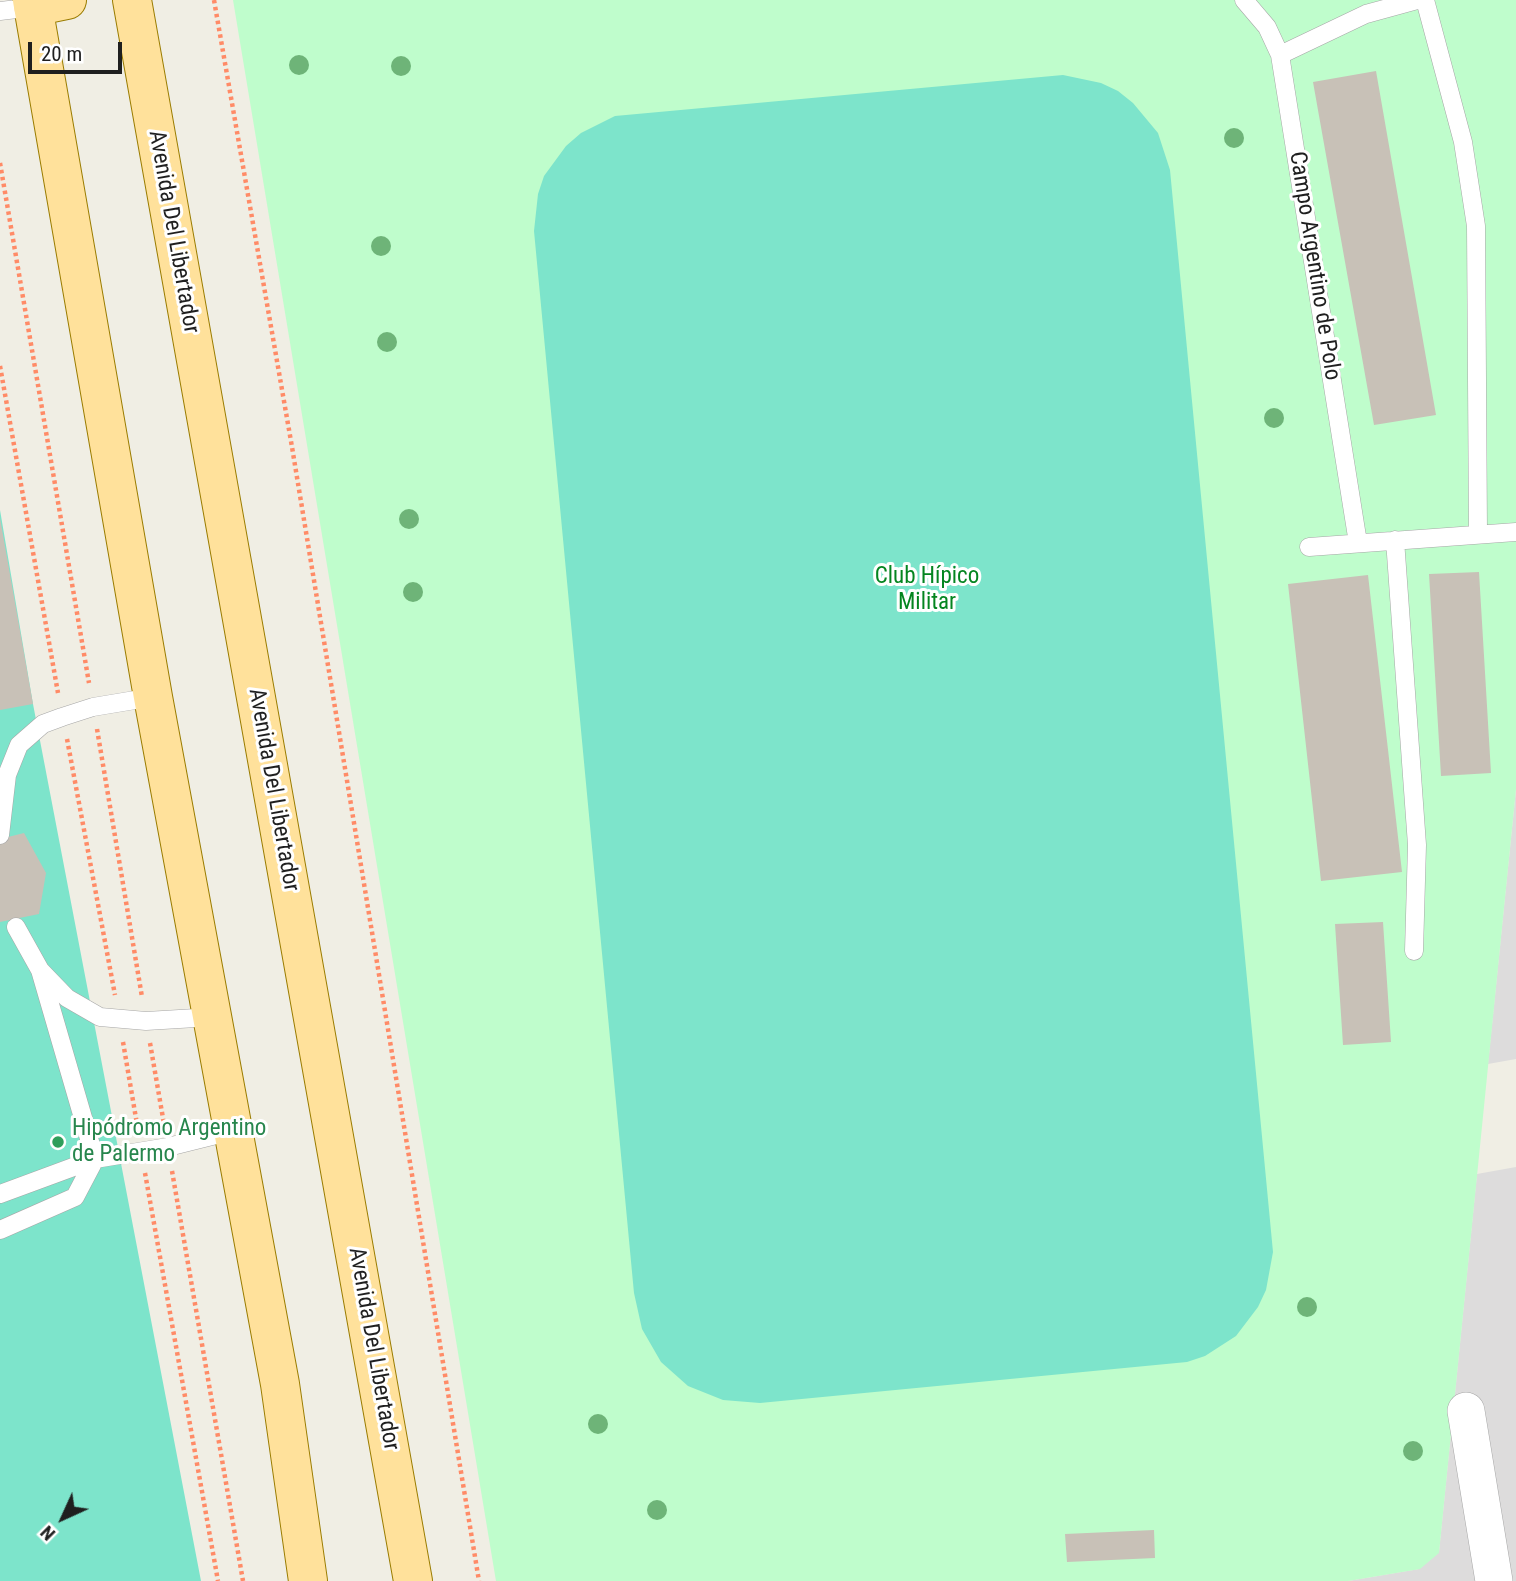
<!DOCTYPE html>
<meta charset="utf-8">
<style>
body{margin:0}
#map{position:relative;width:1516px;height:1581px;overflow:hidden;background:#f0eee4;font-family:"Roboto Condensed",sans-serif}
canvas{display:block}
.north{position:absolute;left:28px;top:1483px;width:70px;height:70px;-webkit-text-stroke:5px #fff;paint-order:stroke;rotate:225deg;font-size:19px;font-weight:700;line-height:28px;text-align:center;color:#1f1f1f}
.north::after{content:'';display:block;margin:auto;width:24px;height:32px;background:#1f1f1f;clip-path:polygon(50% 0,100% 100%,50% 72%,0 100%)}
.scale{position:absolute;left:28px;top:42px;width:94px;height:32px;box-sizing:border-box;border:4px solid #1f1f1f;border-top:0;padding-left:9px;font-size:21px;line-height:24px;white-space:nowrap;color:#1f1f1f;-webkit-text-stroke:5px #fff;paint-order:stroke}
</style>
<div id="map">
<canvas width="1516" height="1581"></canvas>
<div class="north">N</div>
<div class="scale">20 m</div>
</div>
<script>
const ctx = document.querySelector('canvas').getContext('2d');
ctx.lineJoin = 'round';
function fill(path, color) {
  ctx.fillStyle = color;
  ctx.fill(path, 'evenodd');
}
function poly(rows) {
  const path = new Path2D();
  for (const r of rows) {
    path.moveTo(r[0], r[1]);
    for (let i = 2; i < r.length; i += 2) path.lineTo(r[i], r[i + 1]);
  }
  return path;
}
function stroke(path, color, width, dash) {
  ctx.strokeStyle = color;
  ctx.lineWidth = width;
  ctx.lineCap = dash ? 'butt' : 'round';
  ctx.setLineDash(dash || []);
  ctx.stroke(path);
}
function write(font, color, halo, rows, align = 'center') {
  ctx.font = font + ' "Roboto Condensed",sans-serif';
  ctx.lineWidth = 6;
  ctx.setLineDash([]);
  ctx.textBaseline = 'middle';
  ctx.strokeStyle = halo;
  ctx.fillStyle = color;
  for (const [text, x, y, turn = 0] of rows) {
    ctx.save();
    ctx.translate(x, y);
    ctx.rotate((+turn || 0) * Math.PI / 180);
    ctx.textAlign = isNaN(turn) ? turn : align;
    if (halo) ctx.strokeText(text, 0, 0);
    ctx.fillText(text, 0, 0);
    ctx.restore();
  }
}
fill(poly([
 [1516,789,1516,1059,1488,1064],
 [1516,1167,1516,1581,1348,1581,1419,1569,1439,1552,1477,1174]
]), '#dddcdc');
fill(poly([
 [233,0,1516,0,1516,789,1439,1553,1420,1569,1348,1581,496,1581]
]), '#bffdcc');
fill(poly([
 [1063,75,1101,83,1118,91,1133,103,1158,133,1170,170,1273,1252,1266,1290,1258,1307,1236,1336,1205,1356,1187,1362,760,1403,723,1400,688,1386,661,1362,642,1329,634,1293,534,231,538,194,544,176,566,146,581,133,615,116],
 [0,510,33,704,201,1581,0,1581]
]), '#7de4cb');
fill(poly([
 [1376,71,1436,415,1374,425,1313,82],
 [0,518,33,704,0,710],
 [1479,572,1491,773,1441,776,1429,574],
 [1368,575,1402,872,1321,881,1288,584],
 [24,833,46,873,39,914,0,922,0,839],
 [1383,922,1391,1042,1343,1045,1335,924],
 [1154,1530,1155,1558,1067,1562,1065,1534]
]), '#c8c1b7');
const lane = poly([
 [1244,0,1267,27,1280,55,1358,543],
 [1425,0,1463,142,1476,226,1478,533],
 [0,11,33,7],
 [1280,55,1366,14,1417,0],
 [1395,540,1417,845,1414,951],
 [1309,547,1516,532],
 [0,835,7,775,19,745,43,724,62,717,93,707,153,697],
 [16,927,40,970,67,998,100,1017,146,1021,213,1017],
 [0,1194,95,1159,40,970],
 [0,1230,75,1197,95,1159,168,1147,232,1131]
]);
const street = poly([
 [1466,1411,1494,1581]
]);
const primary = poly([
 [32,0,153,697,280,1384,308,1581],
 [132,0,413,1581],
 [33,7,67,0]
]);
stroke(lane, '#a6a6a6', 19);
stroke(street, '#a6a6a6', 38);
stroke(primary, '#9a7c00', 40);
stroke(poly([
 [214,0,292,447,479,1581],
 [0,163,89,683],
 [0,366,58,693],
 [97,729,142,997],
 [67,739,115,995],
 [123,1042,138,1130],
 [150,1043,164,1124],
 [172,1171,243,1581],
 [145,1173,218,1581]
]), '#ff8b67', 4.5, [3.5, 3.5]);
stroke(lane, '#fff', 18);
stroke(street, '#fff', 37);
stroke(primary, '#ffe19b', 38);
ctx.fillStyle = '#6eb478';
for (const [x, y] of [
 [299,65],
 [401,66],
 [1234,138],
 [381,246],
 [387,342],
 [1274,418],
 [409,519],
 [413,592],
 [1307,1307],
 [598,1424],
 [1413,1451],
 [657,1510]
]) {
  ctx.beginPath();
  ctx.arc(x, y, 10, 0, 2 * Math.PI);
  ctx.fill();
}
for (const [x, y, r, color] of [
 [58,1142,7,"#2e9e5b"]
]) {
  const dot = new Path2D();
  dot.arc(x, y, r, 0, 2 * Math.PI);
  ctx.fillStyle = color;
  ctx.fill(dot);
  stroke(dot, '#fff', 2.5);
}
write('23px', '#1f1f1f', '#fff', [
 ["Avenida Del Libertador",173,232,80],
 ["Campo Argentino de Polo",1314,266,81],
 ["Avenida Del Libertador",273,790,80],
 ["Avenida Del Libertador",373,1349,80]
]);
write('23px', '#048520', '#fff', [
 ["Club Hípico",927,577],
 ["Militar",927,603]
]);
write('23px', '#27864d', '#fff', [
 ["Hipódromo Argentino",72,1129],
 ["de Palermo",72,1155]
], 'left');
</script>
